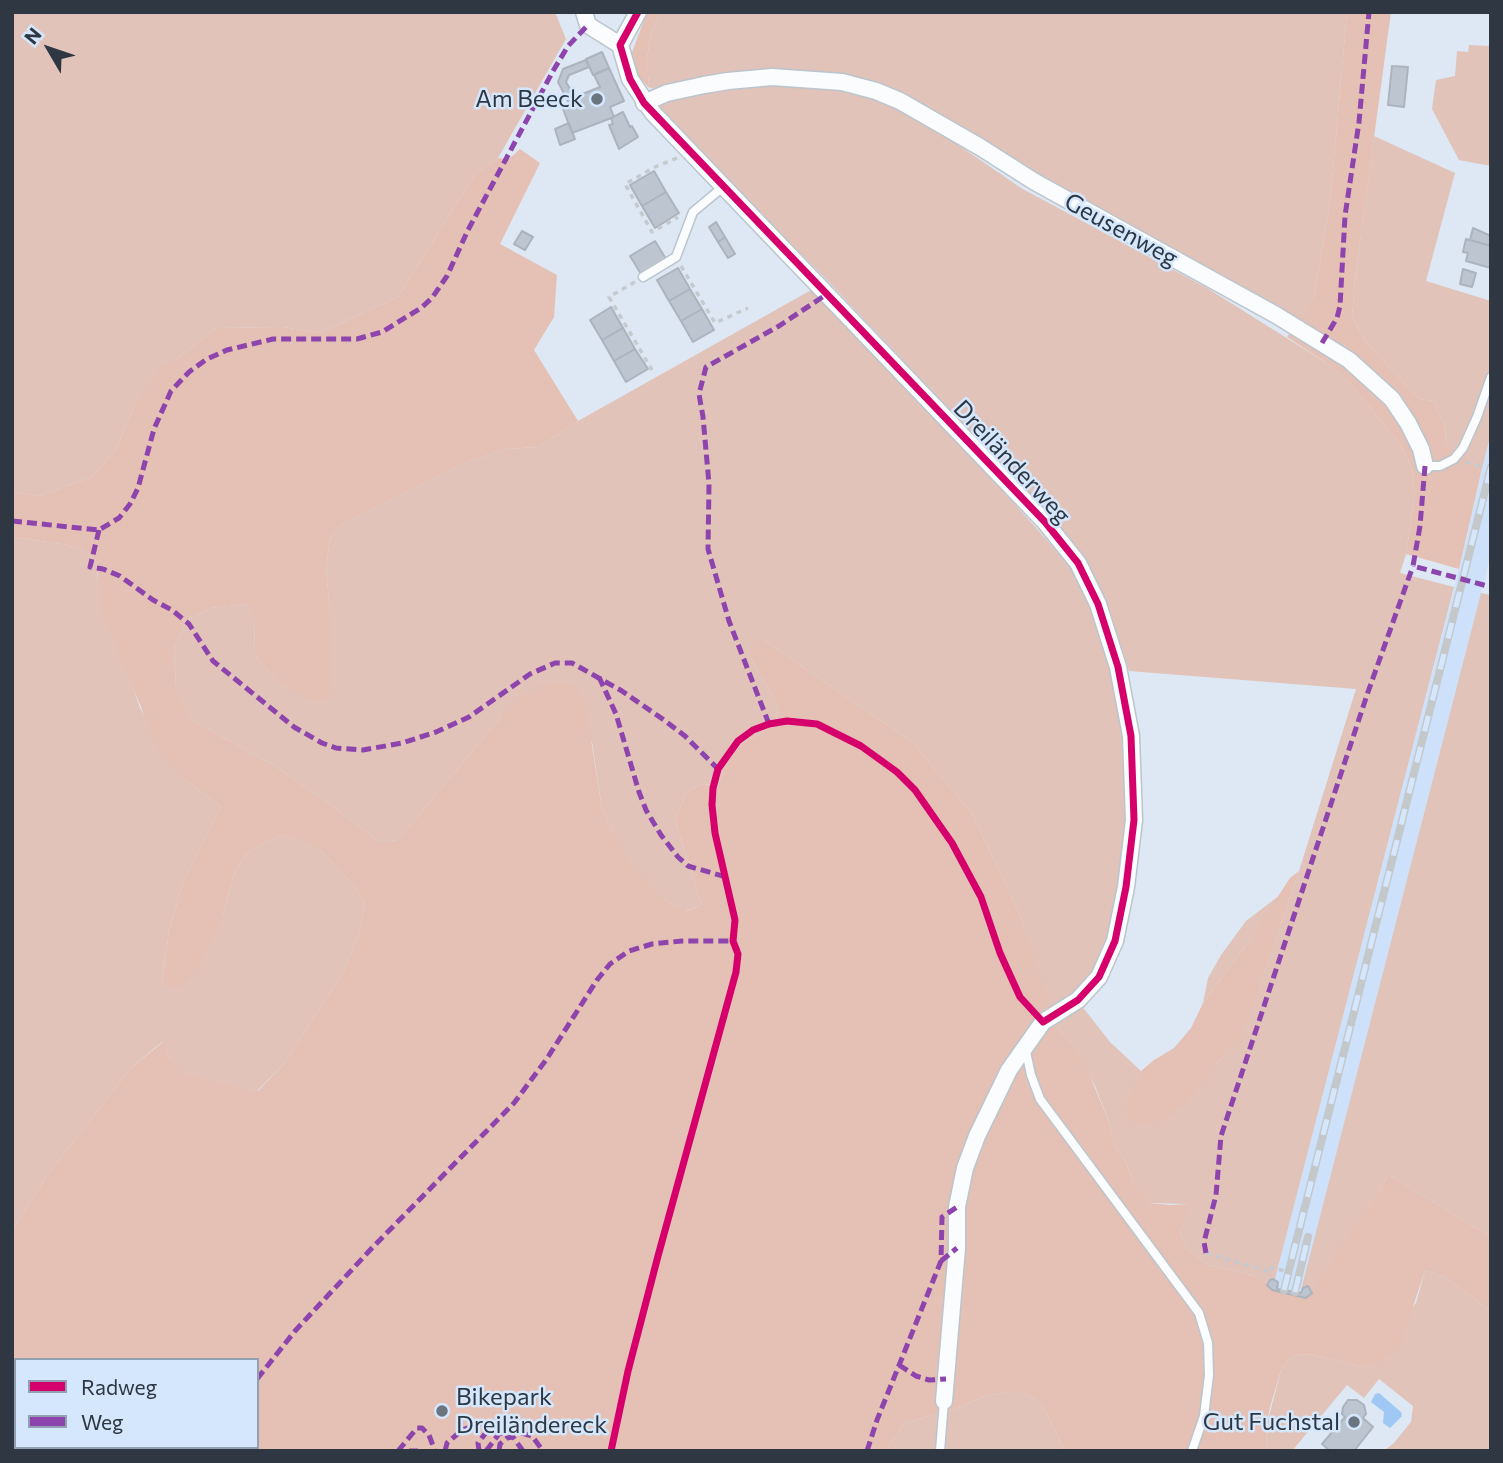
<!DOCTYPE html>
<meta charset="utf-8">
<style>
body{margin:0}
#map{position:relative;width:1503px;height:1463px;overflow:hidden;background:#dde8f4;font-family:Commissioner,sans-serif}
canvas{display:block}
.frame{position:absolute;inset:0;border:14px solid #2e3742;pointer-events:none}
.legend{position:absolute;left:14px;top:1358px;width:245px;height:91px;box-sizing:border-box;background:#d4e7fd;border:2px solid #92a1b2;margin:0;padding:9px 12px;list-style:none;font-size:21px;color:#2e3742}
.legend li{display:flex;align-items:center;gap:14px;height:35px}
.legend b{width:35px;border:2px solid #92a1b2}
.north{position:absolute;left:14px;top:14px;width:70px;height:70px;-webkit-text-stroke:5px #d4e7fd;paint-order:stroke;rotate:309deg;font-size:19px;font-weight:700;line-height:28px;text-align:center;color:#2e3742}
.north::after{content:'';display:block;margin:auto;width:24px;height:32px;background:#2e3742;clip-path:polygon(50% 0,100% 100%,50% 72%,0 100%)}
</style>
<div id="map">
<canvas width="1503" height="1463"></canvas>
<div class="frame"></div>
<ul class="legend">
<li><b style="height:9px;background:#d6006c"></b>Radweg</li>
<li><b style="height:9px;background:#8e44ad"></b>Weg</li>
</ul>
<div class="north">N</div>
</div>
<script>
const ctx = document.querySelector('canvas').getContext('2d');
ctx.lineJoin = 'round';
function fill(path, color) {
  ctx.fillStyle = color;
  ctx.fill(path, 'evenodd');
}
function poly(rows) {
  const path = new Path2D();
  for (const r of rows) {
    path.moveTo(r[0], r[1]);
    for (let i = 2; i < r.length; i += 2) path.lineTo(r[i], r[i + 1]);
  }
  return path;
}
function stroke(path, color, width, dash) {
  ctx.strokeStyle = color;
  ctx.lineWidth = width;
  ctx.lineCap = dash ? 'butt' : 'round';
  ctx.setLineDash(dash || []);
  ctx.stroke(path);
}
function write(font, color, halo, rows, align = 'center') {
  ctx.font = font + ' Commissioner,sans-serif';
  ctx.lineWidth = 5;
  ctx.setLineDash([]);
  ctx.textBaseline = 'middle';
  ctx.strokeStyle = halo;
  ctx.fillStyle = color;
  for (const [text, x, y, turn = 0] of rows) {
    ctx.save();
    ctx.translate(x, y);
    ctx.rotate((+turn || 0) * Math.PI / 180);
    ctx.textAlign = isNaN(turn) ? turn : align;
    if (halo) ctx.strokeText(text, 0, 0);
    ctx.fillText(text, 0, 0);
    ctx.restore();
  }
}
fill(poly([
 [1491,433,1491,555,1301,1293,1277,1289,1278,1283,1275,1279,1459,569]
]), '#cde2fa');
fill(poly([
 [12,12,555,12,566,39,498,158,476,173,398,297,320,333,283,327,216,328,176,360,133,409,116,450,92,477,39,496,12,492],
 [660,12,1347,12,1330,204,1314,297,1298,322,1029,175,941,115,888,90,780,73,709,75,654,89,648,87,649,75,646,68,650,37],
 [1469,45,1491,46,1491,166,1459,160,1432,109,1436,80,1455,76,1457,51,1468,52],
 [780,83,842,88,887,99,935,129,1021,188,1207,288,1328,364,1349,382,1400,444,1412,467,1415,493,1406,554,1400,573,1454,587,1275,1279,1270,1280,1268,1283,1252,1275,1208,1265,1187,1249,1180,1233,1188,1204,1148,1203,1133,1182,1126,1163,1115,1146,1109,1122,1095,1086,1074,1047,1055,1025,1081,1005,1110,1042,1141,1071,1136,1084,1216,1064,1244,1032,1299,871,1356,689,1129,671,1105,598,1084,559,1052,518,824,277,658,110,663,102,710,89],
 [1374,136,1455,173,1426,281,1491,301,1491,368,1474,417,1456,450,1446,443,1445,426,1433,401,1419,399,1364,340,1352,317,1355,278],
 [813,289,940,422,1038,530,1072,569,1094,606,1113,668,1125,738,1128,819,1121,886,1111,939,1096,973,1071,1000,1049,1010,1021,917,972,814,912,742,762,639,751,658,777,704,778,714,774,726,744,742,731,756,718,785,702,784,687,792,675,820,702,905,686,911,667,901,630,866,602,809,592,742,501,717,398,840,379,842,334,807,275,766,193,721,176,690,174,648,186,620,211,608,245,604,254,612,255,655,274,678,330,692,330,612,326,568,330,538,342,524,462,464,506,449,538,447,578,421],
 [1491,386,1491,433,1481,473,1465,453],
 [12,537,62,544,82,549,96,561,98,580,140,708,186,780,221,807,183,883,169,931,162,984,223,915,235,871,247,853,263,843,283,835,305,840,322,852,355,886,365,903,359,935,344,971,284,1064,257,1091,181,1072,168,1056,162,1042,131,1068,46,1177,12,1231],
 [1481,593,1491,595,1491,1237,1389,1175,1312,1293,1308,1286,1301,1290],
 [1280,895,1249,941,1203,1003,1208,978,1221,955,1246,921],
 [1425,1270,1445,1277,1491,1311,1491,1451,1383,1451,1393,1444,1411,1422,1413,1406,1379,1379,1364,1398,1347,1385,1292,1451,1267,1451,1266,1427,1282,1367,1293,1356,1310,1354,1363,1367,1416,1303],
 [1005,1392,1023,1392,1042,1404,1065,1451,885,1451,904,1423,955,1409,985,1396]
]), '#e1c3b9');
fill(poly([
 [647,12,660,12,650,37,646,68,649,74,648,87,634,71,631,55],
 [1347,12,1391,12,1355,278,1352,317,1364,340,1419,399,1433,401,1445,426,1446,443,1456,450,1465,453,1481,473,1459,569,1406,554,1415,493,1412,467,1400,444,1349,382,1328,364,1287,337,1314,297,1330,204],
 [520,149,540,163,500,244,557,275,554,317,534,350,578,421,538,447,506,449,462,464,342,524,330,538,326,568,330,612,330,692,325,701,315,702,296,692,274,678,255,655,254,613,245,604,211,608,186,620,174,648,176,689,193,721,275,766,334,807,379,842,398,840,501,717,520,698,543,684,558,683,576,685,587,714,602,809,630,865,667,901,687,911,702,905,675,820,687,792,702,784,718,785,731,756,744,742,774,726,778,714,777,704,751,658,752,641,762,639,912,742,972,814,1021,917,1055,1025,1074,1047,1087,1069,1109,1122,1115,1146,1126,1163,1133,1182,1149,1203,1170,1205,1189,1204,1180,1233,1187,1249,1208,1265,1252,1275,1268,1283,1272,1290,1277,1289,1301,1293,1308,1297,1389,1175,1491,1237,1491,1311,1445,1277,1425,1270,1401,1344,1383,1360,1363,1367,1310,1354,1293,1356,1282,1367,1270,1407,1266,1427,1267,1451,1065,1451,1042,1404,1023,1392,1005,1392,985,1396,955,1409,904,1423,885,1451,12,1451,12,1231,46,1177,131,1068,163,1042,168,1056,182,1072,258,1091,284,1064,344,971,359,935,365,903,355,886,322,852,305,841,283,835,263,843,247,853,235,871,223,915,200,965,177,989,162,984,169,931,183,883,221,807,186,780,159,751,102,612,96,561,82,549,62,544,12,537,12,492,39,496,92,477,116,450,133,409,163,364,176,360,216,328,283,327,320,333,398,297,476,173,498,158,509,159],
 [16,1360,257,1360,257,1447,16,1447],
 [1299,871,1244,1033,1216,1064,1187,1102,1166,1119,1137,1126,1126,1114,1127,1103,1141,1071,1154,1060,1174,1048,1191,1028,1203,1003,1249,941,1290,878]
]), '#e5c0b4');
fill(poly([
 [1379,1393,1401,1412,1402,1416,1390,1428,1383,1423,1384,1412,1371,1402,1375,1394]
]), '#9fc8f4');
const building = poly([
 [602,52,609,68,593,75,586,59,602,52],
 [586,60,589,67,569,75,566,82,575,97,568,101,558,82,563,69,586,60],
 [1392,66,1408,67,1404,107,1388,105,1392,66],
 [609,68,624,101,610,107,614,117,572,133,562,106,569,104,568,101,575,97,600,87,594,75,609,68],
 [623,112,630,127,632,126,638,137,619,149,609,125,613,124,611,118,623,112],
 [569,123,575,139,560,145,555,129,569,123],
 [654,171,666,192,642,206,630,185,654,171],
 [666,192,679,213,655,228,642,206,666,192],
 [716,222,725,237,718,242,709,227,716,222],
 [1473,228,1491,236,1491,246,1470,240,1473,228],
 [522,231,533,237,525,250,514,244,522,231],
 [725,237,735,254,728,258,718,242,725,237],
 [1466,239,1491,246,1491,268,1466,261,1468,253,1463,252,1466,239],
 [655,241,666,259,641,274,630,256,655,241],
 [678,268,690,289,669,301,657,280,678,268],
 [1463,269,1476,273,1472,287,1460,284,1463,269],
 [690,289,702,309,681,321,669,301,690,289],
 [611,307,623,328,602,340,590,320,611,307],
 [702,309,714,330,693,342,681,321,702,309],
 [623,328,635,349,614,361,602,340,623,328],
 [635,349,648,369,626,382,614,361,635,349],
 [1273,1279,1278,1282,1277,1289,1301,1293,1303,1288,1308,1286,1312,1293,1306,1298,1272,1290,1267,1285,1270,1280,1273,1279],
 [1348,1400,1357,1400,1364,1405,1366,1414,1363,1418,1373,1427,1354,1451,1330,1451,1322,1444,1345,1417,1342,1414,1343,1407,1348,1400]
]);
fill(building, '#bdc6d0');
stroke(building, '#abb4be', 2);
const service = poly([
 [643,277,676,257,693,212,723,187],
 [1425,466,1440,466,1454,459,1463,448,1477,417,1491,377],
 [1025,1047,1031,1075,1040,1099,1199,1313,1208,1343,1209,1375,1204,1416,1192,1451],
 [940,1451,944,1401]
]);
const minor = poly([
 [584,12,588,25,620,45,630,79,653,113,1045,522,1078,563,1098,604,1118,667,1131,736,1134,820,1126,887,1115,941,1099,977,1078,1000,1043,1022,1009,1070,977,1136,965,1168,957,1207,957,1248,944,1401],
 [620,45,638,12],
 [644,103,667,93,704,85,728,81,772,77,842,82,876,91,900,101,980,147,1035,182,1276,315,1349,360,1392,399,1408,423,1421,449,1425,466]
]);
stroke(service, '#bbc5ce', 11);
stroke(minor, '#bbc5ce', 19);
stroke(poly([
 [677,158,655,167,625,184,652,232,678,217],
 [681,266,715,323,748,308],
 [635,282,609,297,652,370],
 [1466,462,1484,467],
 [1206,1253,1271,1272,1272,1267,1284,1271]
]), '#c6cacf', 3.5, [5, 5]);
stroke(service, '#fafcfd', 8);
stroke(minor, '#fafcfd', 16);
const rail = poly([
 [1284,1290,1491,467],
 [1295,1292,1308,1237]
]);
stroke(rail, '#c5c8cb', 8);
stroke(rail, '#d4e7fd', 5, [16]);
stroke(poly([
 [1322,343,1337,318,1340,306,1345,216,1359,122,1369,12],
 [1425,466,1420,526,1413,566,1491,587],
 [12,521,99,530,119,518,130,504,138,488,154,429,171,391,189,372,207,359,227,350,273,339,357,339,382,332,421,308,432,298,447,276,468,230,553,71,568,46,588,25],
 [99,530,90,567,103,569,120,576,153,600,172,610,189,624,213,661,294,727,322,743,336,748,363,750,402,743,436,732,469,717,530,674,555,663,572,663,622,691,664,720,685,736,718,769],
 [599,677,616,714,639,792,646,810,661,835,678,857,688,866,726,877],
 [769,724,729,621,708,549,709,484,703,417,699,394,706,367,779,326,827,294],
 [1206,1253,1204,1242,1216,1195,1221,1136,1368,692,1413,566],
 [941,1261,957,1248],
 [899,1365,916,1376,929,1380,946,1379],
 [257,1379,295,1331,372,1248,514,1103,546,1060,597,980,610,964,629,951,652,944,682,941,733,941],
 [212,1451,214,1447],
 [398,1451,417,1428,422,1428,429,1435,435,1451],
 [409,1451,418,1451],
 [445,1451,447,1443,462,1430,482,1423,487,1426,488,1430,478,1443,479,1451],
 [486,1451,499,1434,511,1430,532,1436,543,1451],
 [499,1451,500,1444,507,1438,513,1437,523,1451],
 [867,1451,877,1420,941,1261,942,1217,957,1207]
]), '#8e44ad', 5, [10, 5]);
stroke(poly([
 [611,1451,628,1371,658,1256,736,972,738,954,733,941,735,920,715,833,712,805,713,788,718,769,738,741,753,730,769,724,787,721,817,724,861,746,897,772,915,790,952,843,981,897,1000,953,1020,997,1043,1022,1078,1000,1099,977,1115,941,1126,887,1134,820,1131,736,1118,667,1098,604,1078,563,1045,522,644,103,630,79,620,45,638,12]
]), '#d6006c', 7);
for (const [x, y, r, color] of [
 [597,99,7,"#6b7580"],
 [442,1411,7,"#6b7580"],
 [1354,1422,7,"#6b7580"]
]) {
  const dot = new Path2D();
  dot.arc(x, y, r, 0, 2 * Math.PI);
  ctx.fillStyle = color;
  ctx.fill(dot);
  stroke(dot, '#d4e7fd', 2.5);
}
write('24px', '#2e3742', '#d4e7fd', [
 ["Am Beeck",583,99],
 ["Bikepark",456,1397,"left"],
 ["Dreiländereck",456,1425,"left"],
 ["Gut Fuchstal",1340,1422]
], 'right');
write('24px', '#2e3742', '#d4e7fd', [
 ["Geusenweg",1121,230,29],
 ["Dreiländerweg",1012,462,47]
]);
</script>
